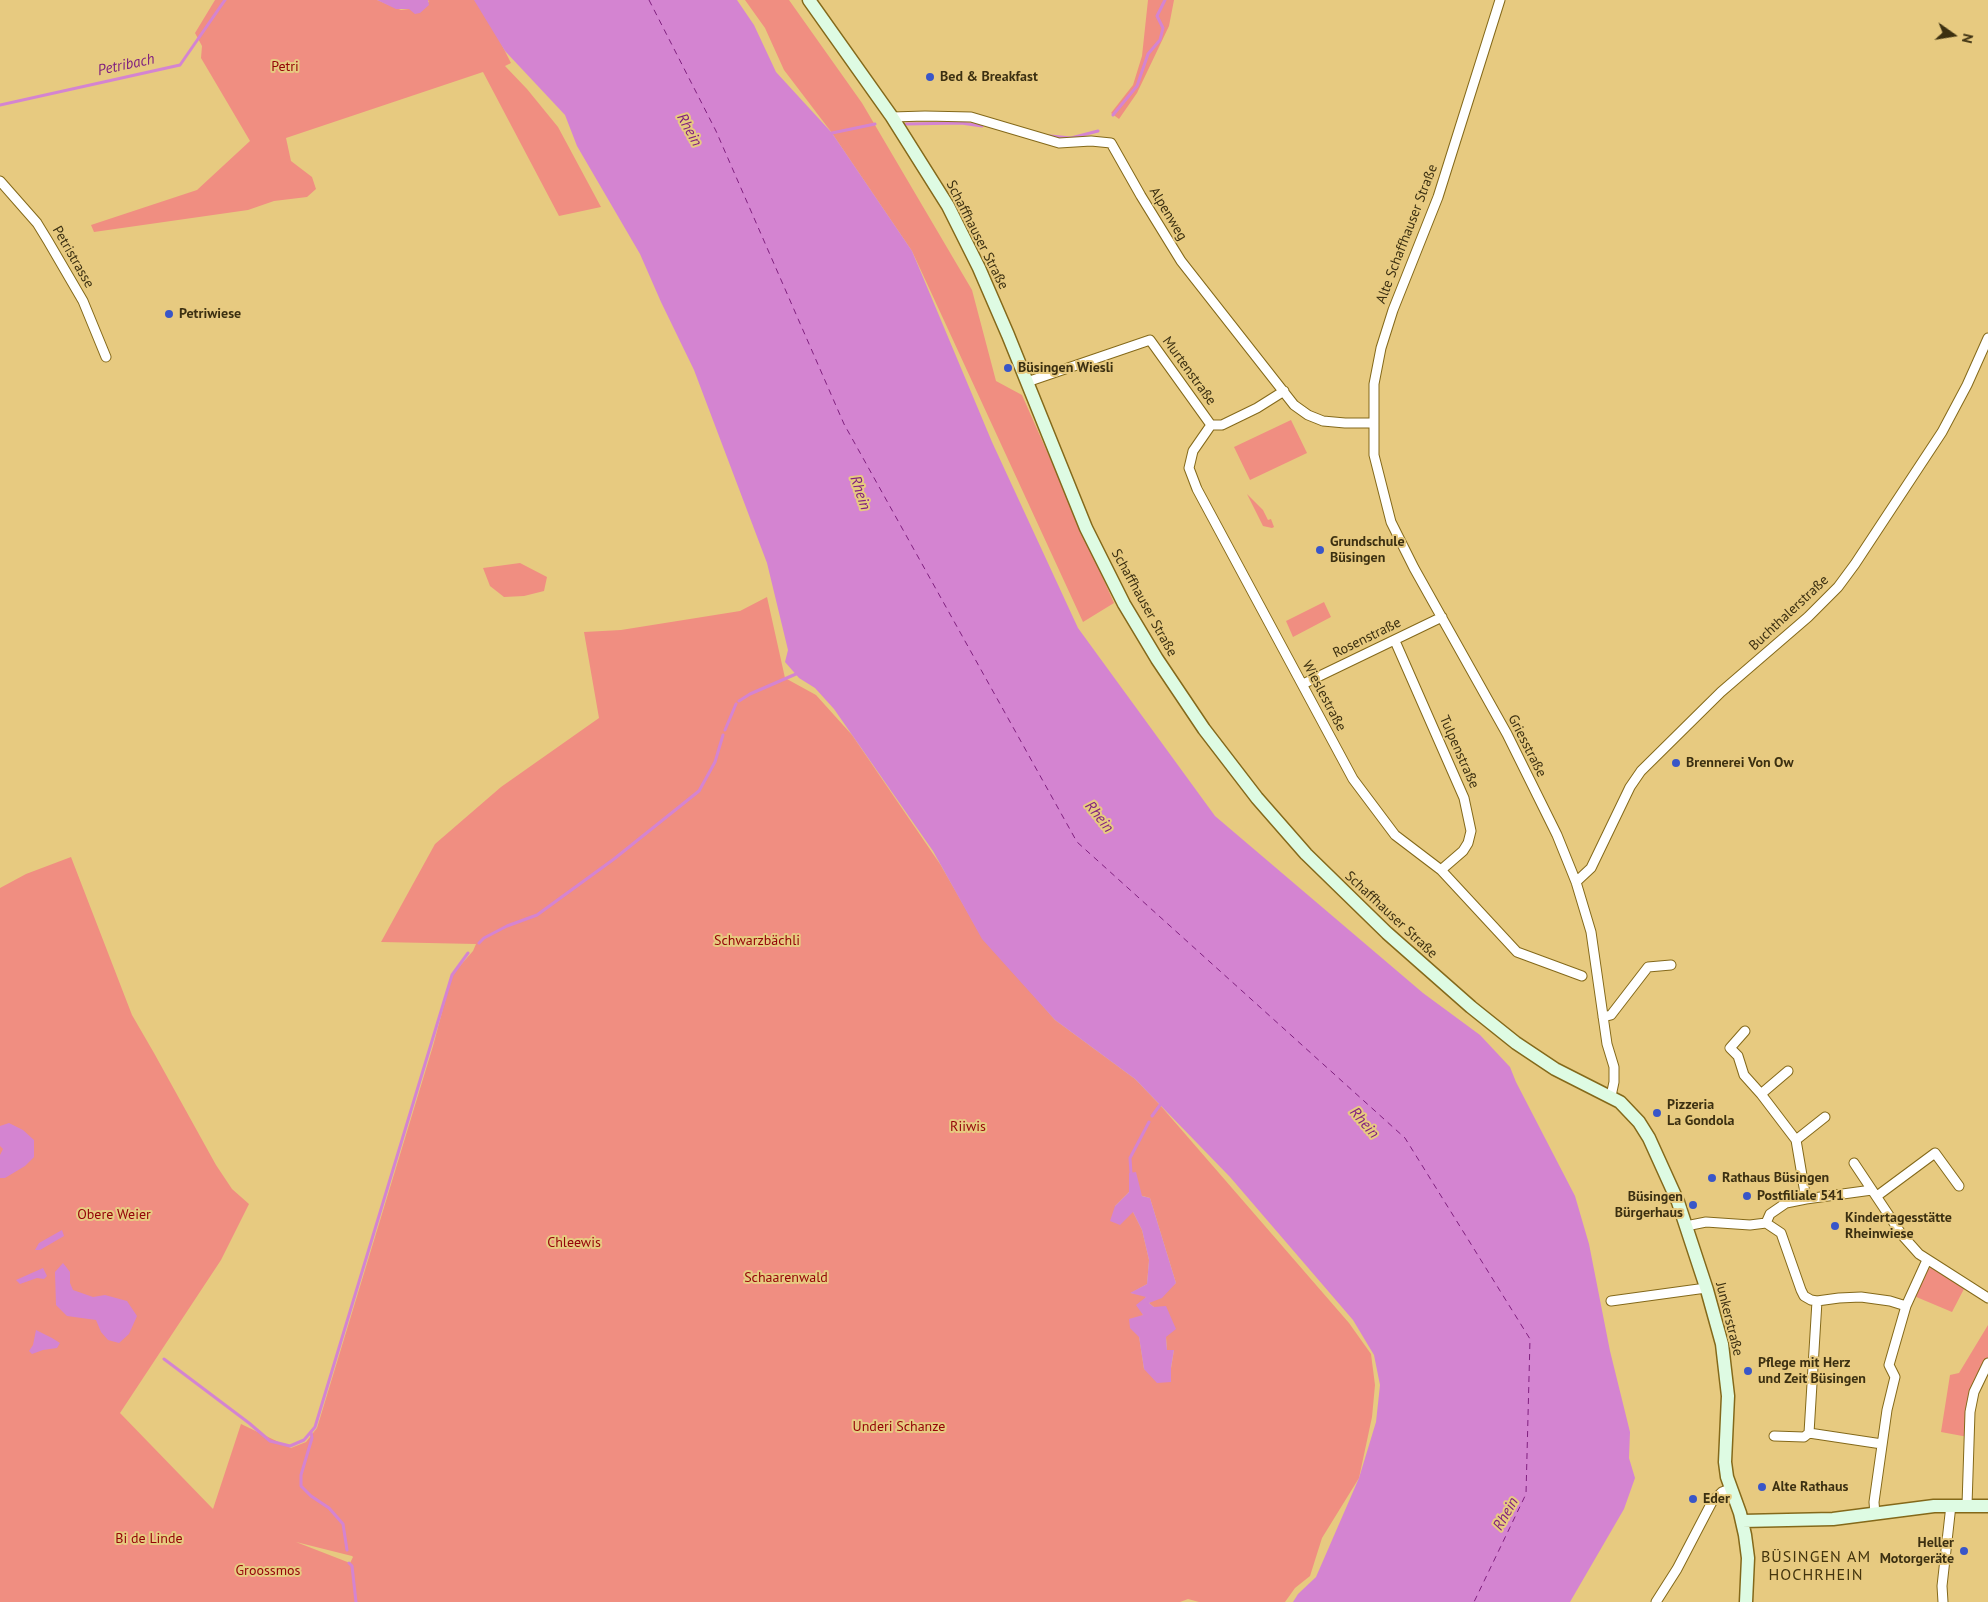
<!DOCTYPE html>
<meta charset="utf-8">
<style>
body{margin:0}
#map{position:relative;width:1988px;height:1602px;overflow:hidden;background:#e7ca80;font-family:"PT Sans",sans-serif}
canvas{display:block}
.north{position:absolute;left:1928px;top:10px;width:50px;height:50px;-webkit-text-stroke:4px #e7ca80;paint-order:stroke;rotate:103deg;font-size:14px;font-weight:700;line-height:20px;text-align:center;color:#3c3011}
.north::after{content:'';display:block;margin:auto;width:18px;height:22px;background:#3c3011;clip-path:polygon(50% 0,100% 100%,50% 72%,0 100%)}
</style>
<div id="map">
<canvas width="1988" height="1602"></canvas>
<div class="north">N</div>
</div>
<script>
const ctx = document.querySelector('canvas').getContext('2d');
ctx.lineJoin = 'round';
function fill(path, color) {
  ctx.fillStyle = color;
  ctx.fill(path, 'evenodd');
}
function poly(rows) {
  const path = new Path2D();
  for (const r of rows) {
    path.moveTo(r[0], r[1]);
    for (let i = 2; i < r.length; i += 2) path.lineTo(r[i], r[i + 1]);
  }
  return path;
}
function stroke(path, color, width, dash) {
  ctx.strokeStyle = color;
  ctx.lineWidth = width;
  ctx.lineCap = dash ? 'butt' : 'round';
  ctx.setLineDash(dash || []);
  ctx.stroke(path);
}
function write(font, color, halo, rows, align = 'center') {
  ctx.font = font + ' "PT Sans",sans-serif';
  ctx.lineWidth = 4;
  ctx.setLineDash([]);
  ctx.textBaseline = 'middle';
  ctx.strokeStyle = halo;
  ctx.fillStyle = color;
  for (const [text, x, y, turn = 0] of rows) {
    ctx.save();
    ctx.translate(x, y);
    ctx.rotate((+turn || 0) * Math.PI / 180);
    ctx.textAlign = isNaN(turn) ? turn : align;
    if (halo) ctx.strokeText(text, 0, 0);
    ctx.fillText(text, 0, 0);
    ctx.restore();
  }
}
fill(poly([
 [215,0,377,0,401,10,409,9,429,2,428,0,479,0,511,63,505,66,527,89,558,127,601,207,559,216,483,72,286,138,291,161,312,177,316,189,307,197,274,201,248,210,94,232,91,225,197,190,250,141,201,58,202,46,195,33],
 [745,0,789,0,862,103,972,290,996,381,1022,395,1114,603,1083,622,912,251,832,133,784,70,765,28],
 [1148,0,1174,0,1169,26,1137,93,1119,119,1111,113,1133,85,1142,56],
 [1291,420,1307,453,1250,480,1234,447],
 [1247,494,1263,510,1268,520,1271,519,1274,527,1272,528,1263,526],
 [520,563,547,577,544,591,524,596,504,597,490,586,483,568],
 [767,597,785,678,816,695,852,735,940,864,979,932,1055,1020,1135,1079,1160,1105,1349,1323,1371,1354,1375,1385,1372,1417,1359,1478,1322,1538,1310,1576,1295,1588,1285,1602,1199,1602,1188,1599,1180,1602,0,1602,0,888,26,874,71,857,132,1015,154,1053,216,1165,232,1189,249,1204,221,1260,120,1413,213,1509,241,1424,291,1448,306,1442,317,1428,433,1046,452,975,473,951,476,944,381,942,435,844,501,787,599,718,584,632,621,630,740,611],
 [1129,1192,1150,1198,1176,1283,1149,1303,1154,1307,1166,1337,1167,1350,1174,1350,1171,1368,1171,1382,1144,1369,1139,1336,1146,1296,1131,1293,1147,1284,1149,1260,1142,1230,1133,1212,1115,1206],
 [296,1542,352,1556,353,1557,350,1563],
 [1324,602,1331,617,1293,637,1286,621],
 [1932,1267,1965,1287,1952,1312,1914,1296,1927,1270],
 [1988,1325,1988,1363,1981,1376,1968,1437,1941,1432,1950,1375,1959,1373]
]), '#f08e81');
fill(poly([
 [377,0,428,0,429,5,420,13,415,14,409,9,396,9],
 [474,0,737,0,754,25,776,72,832,133,912,251,992,442,1078,628,1215,816,1423,993,1480,1035,1510,1067,1516,1082,1575,1196,1589,1244,1610,1351,1630,1432,1629,1458,1635,1478,1624,1509,1570,1602,1293,1602,1298,1594,1316,1577,1359,1478,1376,1422,1380,1385,1374,1355,1353,1320,1230,1177,1135,1079,1055,1020,982,939,933,851,834,709,815,688,799,678,785,662,788,650,767,563,694,370,661,302,640,254,577,146,565,115,505,51],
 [9,1123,23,1130,34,1140,34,1157,25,1166,5,1178,0,1178,0,1155,3,1149,0,1146,0,1126],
 [1136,1172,1142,1196,1150,1198,1176,1283,1162,1298,1149,1303,1154,1307,1166,1306,1176,1329,1166,1337,1167,1350,1174,1350,1171,1368,1171,1382,1157,1383,1144,1369,1139,1337,1130,1328,1129,1319,1143,1315,1136,1305,1146,1297,1130,1293,1147,1284,1149,1260,1142,1230,1133,1212,1120,1225,1110,1221,1115,1206,1129,1192,1129,1173],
 [62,1230,64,1236,40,1250,35,1250,39,1243],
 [63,1263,70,1272,70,1283,73,1290,93,1297,105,1295,127,1301,137,1316,129,1334,119,1343,108,1340,101,1332,96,1320,67,1316,56,1305,55,1272],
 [43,1268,47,1276,44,1279,37,1278,20,1284,16,1280],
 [36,1330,52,1338,60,1343,57,1348,43,1350,32,1354,29,1351,33,1345]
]), '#d484d1');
stroke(poly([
 [0,105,180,65,225,0],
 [1113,115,1137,86,1148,54,1160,40,1163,28,1157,16,1165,0],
 [906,124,961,123,982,126],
 [832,133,875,124],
 [1050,136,1071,138,1098,131],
 [739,701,750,694,796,674],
 [725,730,736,704],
 [479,943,484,938,507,926,537,915,614,859,699,791,715,762,723,735],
 [1152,1116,1160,1105],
 [1131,1173,1130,1158,1149,1122],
 [164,1359,249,1423,270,1441,290,1446,304,1440,315,1427,452,975,468,953],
 [311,1432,312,1438,301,1475,301,1486,311,1496,329,1508,343,1524,347,1550],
 [349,1563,352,1566,356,1602]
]), '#d484d1', 3);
stroke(poly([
 [649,0,716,131,844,424,1077,842,1405,1138,1530,1339,1526,1494,1474,1602]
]), '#80207f', 1, [6, 5]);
const street = poly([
 [1500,0,1438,197,1393,310,1381,348,1374,384,1374,455,1391,522,1414,568,1507,734,1557,835,1576,882,1591,932,1607,1044,1614,1067,1614,1082,1611,1096],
 [892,117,925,116,971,117,1059,143,1091,141,1111,143,1141,196,1181,261,1294,405,1308,415,1323,421,1345,423,1374,423],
 [0,181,37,223,48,241,83,301,106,357],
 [1027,382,1150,340,1211,425],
 [1284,391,1257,408,1222,425,1211,425,1193,451,1189,468,1197,489,1353,779,1395,835,1441,870,1517,952,1582,976],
 [1395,641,1464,798,1471,831,1468,843,1463,851,1441,870],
 [1303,684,1442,617],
 [1576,882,1591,868,1630,787,1641,771,1721,692,1808,617,1838,587,1855,564,1942,432,1967,385,1988,338],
 [1603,1017,1611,1015,1648,967,1671,965],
 [1745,1031,1730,1048,1738,1056,1744,1075,1761,1094,1796,1140,1806,1199],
 [1761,1094,1788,1071],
 [1796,1140,1825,1117],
 [1854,1163,1902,1235,1919,1254,1988,1298],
 [1877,1196,1935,1153,1959,1186],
 [1766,1223,1781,1233,1801,1290,1804,1296,1811,1300,1817,1301,1839,1298,1861,1297,1890,1301,1906,1306],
 [1686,1226,1706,1222,1750,1225,1766,1223,1770,1214,1786,1203,1806,1199,1872,1190],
 [1611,1301,1706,1288],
 [1817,1301,1809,1433,1882,1444],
 [1774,1436,1804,1437,1809,1433],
 [1967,1505,1970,1412,1974,1392,1988,1363],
 [1875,1514,1874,1502,1887,1410,1895,1377,1889,1365,1906,1306,1927,1260],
 [1656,1602,1677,1569,1712,1502,1722,1492,1730,1489],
 [1943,1602,1942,1586,1951,1505]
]);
const secondary = poly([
 [809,0,892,117,948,206,979,268,1008,335,1086,528,1124,604,1157,659,1204,729,1257,798,1306,854,1387,933,1471,1007,1516,1043,1555,1069,1620,1102,1639,1122,1649,1138,1678,1202,1707,1290,1722,1344,1728,1396,1725,1462,1727,1477,1740,1513,1745,1535,1748,1558,1746,1602],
 [1742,1521,1833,1519,1934,1506,1988,1506]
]);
stroke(street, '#84691a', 11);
stroke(secondary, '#84691a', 15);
stroke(street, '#fff', 9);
stroke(secondary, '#defbe3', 12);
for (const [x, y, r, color] of [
 [930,77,5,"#3956c8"],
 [169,314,5,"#3956c8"],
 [1008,368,5,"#3956c8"],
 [1320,550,5,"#3956c8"],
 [1676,763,5,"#3956c8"],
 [1657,1113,5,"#3956c8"],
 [1712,1178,5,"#3956c8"],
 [1747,1196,5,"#3956c8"],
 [1693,1205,5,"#3956c8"],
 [1835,1226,5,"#3956c8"],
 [1748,1371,5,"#3956c8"],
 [1762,1487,5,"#3956c8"],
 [1693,1499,5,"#3956c8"],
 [1964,1551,5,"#3956c8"]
]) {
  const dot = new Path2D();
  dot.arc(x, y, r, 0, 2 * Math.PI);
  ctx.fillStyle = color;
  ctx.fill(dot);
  stroke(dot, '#e7ca80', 2);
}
write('14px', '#930307', '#e7ca80', [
 ["Petri",285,67],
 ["Schwarzbächli",757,941],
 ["Riiwis",968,1127],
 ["Obere Weier",114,1215],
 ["Chleewis",574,1243],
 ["Schaarenwald",786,1278],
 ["Underi Schanze",899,1427],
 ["Bi de Linde",149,1539],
 ["Groossmos",268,1571]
]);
write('bold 14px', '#3c3011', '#e7ca80', [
 ["Bed & Breakfast",940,77],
 ["Petriwiese",179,314],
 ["Büsingen Wiesli",1018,368],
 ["Grundschule",1330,542],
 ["Büsingen",1330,558],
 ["Brennerei Von Ow",1686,763],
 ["Pizzeria",1667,1105],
 ["La Gondola",1667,1121],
 ["Rathaus Büsingen",1722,1178],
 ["Postfiliale 541",1757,1196],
 ["Büsingen",1683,1197,"right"],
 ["Bürgerhaus",1683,1213,"right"],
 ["Kindertagesstätte",1845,1218],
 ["Rheinwiese",1845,1234],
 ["Pflege mit Herz",1758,1363],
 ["und Zeit Büsingen",1758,1379],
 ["Alte Rathaus",1772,1487],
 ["Eder",1703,1499],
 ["Heller",1954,1543,"right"],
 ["Motorgeräte",1954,1559,"right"]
], 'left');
write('14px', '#3c3011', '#e7ca80', [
 ["Alpenweg",1168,214,59],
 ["Alte Schaffhauser Straße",1407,234,-69],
 ["Schaffhauser Straße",977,235,63],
 ["Petristrasse",73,257,60],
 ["Murtenstraße",1189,371,54],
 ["Schaffhauser Straße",1144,603,61],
 ["Buchthalerstraße",1789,613,-43],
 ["Rosenstraße",1367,638,-26],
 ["Wieslestraße",1324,696,62],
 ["Griesstraße",1527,746,63],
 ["Tulpenstraße",1459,752,66],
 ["Schaffhauser Straße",1391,915,43],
 ["Junkerstraße",1729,1319,76]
]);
write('italic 15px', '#80207f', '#e7ca80', [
 ["Petribach",126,65,-12],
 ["Rhein",689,130,61],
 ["Rhein",860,493,71],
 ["Rhein",1099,817,51],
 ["Rhein",1364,1123,49],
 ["Rhein",1506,1514,-60]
]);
ctx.letterSpacing = '1px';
write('16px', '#44350d', '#e7ca80', [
 ["BÜSINGEN AM",1816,1557],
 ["HOCHRHEIN",1816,1575]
]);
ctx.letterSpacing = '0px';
</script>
